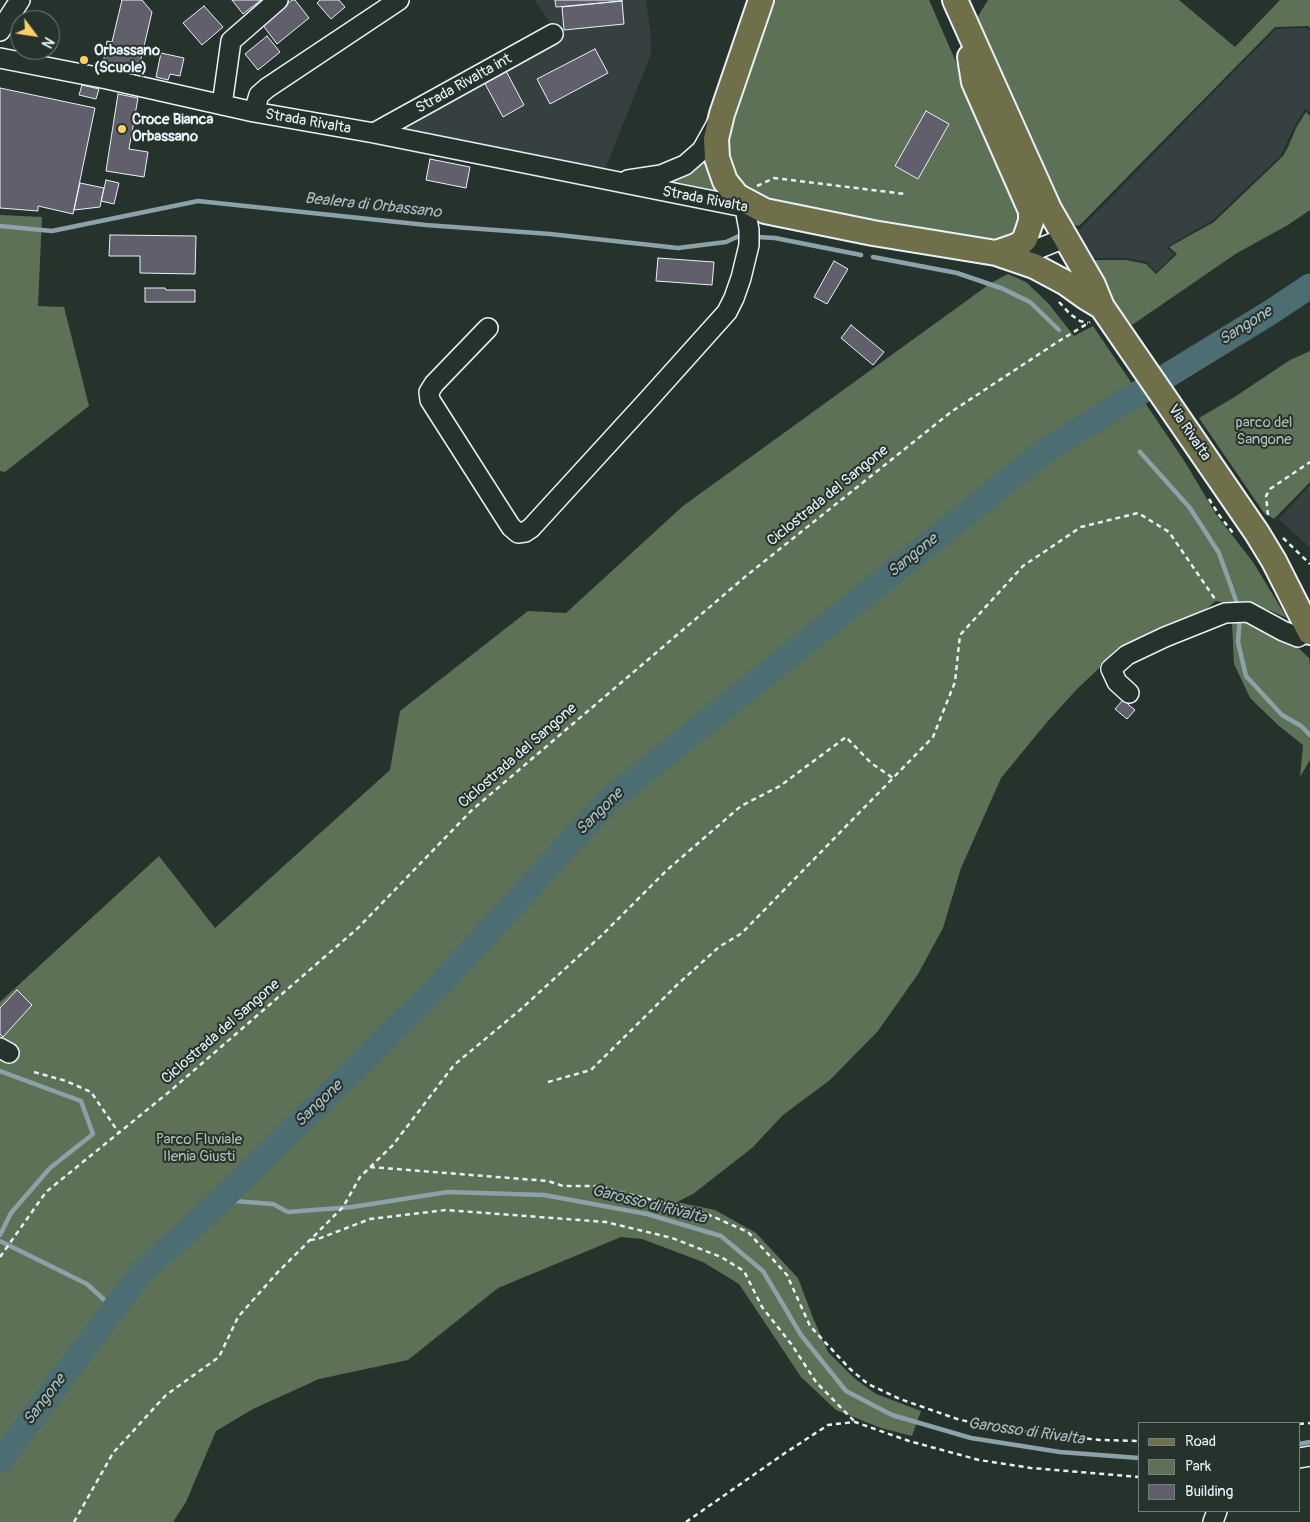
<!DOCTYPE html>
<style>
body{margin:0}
#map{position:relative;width:1310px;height:1522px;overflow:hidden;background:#26332d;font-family:Pangolin,sans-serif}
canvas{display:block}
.legend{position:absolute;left:1138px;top:1422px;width:162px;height:90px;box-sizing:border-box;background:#26332d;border:1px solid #747f7e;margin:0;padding:6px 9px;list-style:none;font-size:15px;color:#e8f1f8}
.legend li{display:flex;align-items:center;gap:10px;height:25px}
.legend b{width:25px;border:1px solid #747f7e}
.north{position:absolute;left:10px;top:10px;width:50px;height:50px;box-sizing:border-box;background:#26332d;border:1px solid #747f7e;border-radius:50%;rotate:121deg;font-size:14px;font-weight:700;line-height:20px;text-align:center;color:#e8f1f8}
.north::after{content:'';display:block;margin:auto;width:18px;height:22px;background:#ffd166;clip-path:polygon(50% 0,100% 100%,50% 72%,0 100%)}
</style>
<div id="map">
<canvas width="1310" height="1522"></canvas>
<ul class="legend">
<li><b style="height:6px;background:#6f704a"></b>Road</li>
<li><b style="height:14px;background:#5c7155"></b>Park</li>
<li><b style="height:14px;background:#605f6b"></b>Building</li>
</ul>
<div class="north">N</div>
</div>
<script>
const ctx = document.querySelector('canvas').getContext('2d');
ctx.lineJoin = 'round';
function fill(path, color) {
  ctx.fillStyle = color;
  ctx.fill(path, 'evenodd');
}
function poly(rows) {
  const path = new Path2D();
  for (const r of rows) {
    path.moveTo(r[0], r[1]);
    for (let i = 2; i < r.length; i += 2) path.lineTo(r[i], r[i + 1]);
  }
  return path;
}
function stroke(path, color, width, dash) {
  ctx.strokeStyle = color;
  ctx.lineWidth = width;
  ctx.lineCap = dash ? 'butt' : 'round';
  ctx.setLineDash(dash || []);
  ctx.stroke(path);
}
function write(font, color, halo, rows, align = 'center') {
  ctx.font = font + ' Pangolin,sans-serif';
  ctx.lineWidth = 4;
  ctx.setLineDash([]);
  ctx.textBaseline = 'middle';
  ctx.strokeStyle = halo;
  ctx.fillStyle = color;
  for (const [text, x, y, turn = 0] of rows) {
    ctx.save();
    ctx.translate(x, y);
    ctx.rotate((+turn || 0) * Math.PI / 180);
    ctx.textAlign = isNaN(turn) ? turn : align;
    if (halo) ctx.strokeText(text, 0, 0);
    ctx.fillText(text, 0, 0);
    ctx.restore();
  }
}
fill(poly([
 [534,0,646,0,651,38,651,54,605,169,380,125,553,26],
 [1307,28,1310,31,1310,113,1305,109,1294,127,1281,155,1213,220,1166,247,1174,254,1156,272,1147,262,1126,258,1094,258,1086,266,1068,226,1080,229,1276,29],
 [1310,485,1310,548,1279,519]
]), '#374040');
fill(poly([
 [768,0,929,0,1021,211,1021,227,1004,244,767,205,742,190,724,156,729,116],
 [988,0,1179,0,1235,47,1280,0,1310,0,1310,28,1308,26,1275,27,1079,226,1070,224,1055,204,972,26],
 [1306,112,1310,116,1310,210,1288,225,1237,253,1132,325,1087,268,1095,260,1126,260,1146,264,1156,274,1177,254,1169,247,1214,222,1283,156,1289,145,1296,128],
 [709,148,722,195,660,189],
 [0,215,42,217,38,306,64,307,89,406,5,472,0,471],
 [1008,274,1026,282,1048,303,1074,336,1093,326,1185,462,1217,516,1253,562,1287,618,1269,610,1216,601,1197,616,1109,659,1077,689,1048,721,1001,778,961,868,943,928,918,974,878,1031,830,1080,783,1115,752,1148,693,1194,677,1202,715,1210,756,1233,798,1278,813,1318,828,1352,854,1378,876,1394,921,1411,912,1436,881,1428,836,1410,801,1377,739,1284,703,1262,642,1239,621,1237,498,1288,408,1360,319,1379,253,1409,216,1431,186,1502,173,1522,0,1522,0,1002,159,856,215,928,390,770,400,711,528,611,566,613,683,506,991,283],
 [1310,351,1310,482,1274,519,1264,513,1199,418,1233,398,1290,360],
 [1232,622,1243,622,1267,626,1292,642,1309,658,1310,665,1310,760,1300,777,1303,745,1279,726,1250,698,1234,664]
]), '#5c7155');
stroke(poly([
 [0,226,52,231,198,201,426,225,550,234,678,248,726,242,739,236,743,236],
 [757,237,775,238,861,255],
 [873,257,957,273,1001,288,1030,302,1059,330],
 [1140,452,1190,508,1219,553,1239,609],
 [1240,616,1238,642,1246,676,1282,715,1301,726,1310,735],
 [0,1071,81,1101,93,1134,50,1168,11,1213,0,1235],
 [221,1200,273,1204,288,1212,352,1207,448,1192,544,1195,647,1214,721,1236,763,1271,801,1335,846,1391,892,1415,971,1438,1060,1452,1139,1458],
 [0,1241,87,1284,114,1309],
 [1299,1444,1310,1442]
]), '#8aa2a8', 4.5);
stroke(poly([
 [0,1461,139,1275,221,1200,435,990,610,799,1046,450,1271,312,1310,286]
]), '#4c6e73', 25);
const building = poly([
 [122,0,142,0,152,12,138,72,103,64,107,41,112,42,122,0],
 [232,0,261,0,243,14,232,0],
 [292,0,295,0,309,18,277,44,262,24,292,0],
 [320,0,339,0,345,7,331,19,317,3,320,0],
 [555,0,622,0,622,1,556,7,555,0],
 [622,1,624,24,564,30,562,7,622,1],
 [204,6,223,27,202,45,183,23,204,6],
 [267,36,280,52,258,70,245,54,267,36],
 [595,49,608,73,550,104,537,79,595,49],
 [161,53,184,58,180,76,170,74,168,80,156,77,161,53],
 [505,69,524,105,503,117,483,80,505,69],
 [82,85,99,89,96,99,79,95,82,85],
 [0,88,95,108,73,214,38,206,38,211,0,208,0,88],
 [118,94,138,98,129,149,148,152,144,177,106,171,118,94],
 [926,111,949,124,918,179,895,166,926,111],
 [430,159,470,167,466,188,426,180,430,159],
 [106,180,119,183,114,204,101,201,106,180],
 [80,183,104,188,100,207,74,210,80,183],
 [110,235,196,236,195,274,140,273,140,256,109,256,110,235],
 [658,258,714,262,712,285,656,281,658,258],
 [834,261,848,269,827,304,814,297,834,261],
 [145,288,165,288,166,290,195,290,195,302,145,302,145,288],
 [851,325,884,352,873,365,841,338,851,325],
 [1123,700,1135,710,1127,719,1115,709,1123,700],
 [17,990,32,1005,3,1037,0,1034,0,1008,17,990]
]);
fill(building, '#605f6b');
stroke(building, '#e8f1f8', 1);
const minor = poly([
 [0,31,20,0],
 [0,58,107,79,254,112,374,133,754,209],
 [222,105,231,41,278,0],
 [254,112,259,95,267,88,399,0],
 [374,133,553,34],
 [628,180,661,175,685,165,702,150,717,123],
 [1004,252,1030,252,1065,238],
 [488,328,434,384,429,392,430,400,511,527,518,533,525,532,531,528,649,399,727,312,734,298,741,278,749,245,749,230,745,208],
 [1129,693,1117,682,1111,669,1127,655,1165,637,1225,613,1248,612,1283,631,1298,637,1309,630],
 [0,1048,9,1053],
 [1299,1458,1310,1456],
 [1213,1522,1217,1511]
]);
const major = poly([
 [761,0,722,114,716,139,717,158,725,181,737,196,765,211,873,233,996,253,1034,266,1066,283,1087,298,1102,307],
 [955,0,1049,209,1093,285,1102,307,1257,533,1274,561,1310,632],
 [970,57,974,82,1031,211,1031,221,1025,239,1019,245,996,253]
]);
stroke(minor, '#e8f1f8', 22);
stroke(major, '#e8f1f8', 28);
stroke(poly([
 [757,186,774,178,905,194],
 [1059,302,1070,314,1080,321,1088,323],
 [1209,499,1219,515,1233,533],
 [1268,515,1266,496,1270,489,1310,462],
 [1283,538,1310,564],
 [34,1072,66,1081,91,1092,119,1133],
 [548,1082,591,1070,679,983,719,947,742,933,933,737,955,682,960,635,1023,566,1081,527,1138,513,1169,532,1215,599],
 [370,1167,548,1181,563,1186,598,1186,707,1214,748,1232,787,1275,810,1326,850,1369,868,1384,900,1399,960,1420,1034,1433,1100,1440,1139,1441],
 [310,1240,318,1239,370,1219,446,1210,606,1222,672,1238,721,1257,744,1271,762,1307,792,1345,816,1382,855,1422],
 [0,1257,46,1192,169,1092,358,928,472,810,746,576,951,412,1059,341,1090,322],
 [1299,1424,1310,1423],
 [74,1522,113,1453,166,1395,219,1357,238,1317,277,1273,343,1207,360,1177,393,1145,454,1065,520,1010,602,935,667,870,741,806,780,786,846,737,871,763,893,778],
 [686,1522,785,1453,828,1425,855,1422,909,1441,979,1460,1031,1468,1139,1477]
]), '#e8f1f8', 2.5, [5, 4]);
stroke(minor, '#26332d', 19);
stroke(major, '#6f704a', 24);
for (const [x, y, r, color] of [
 [84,60,5,"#ffd166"],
 [122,129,5,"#ffd166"]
]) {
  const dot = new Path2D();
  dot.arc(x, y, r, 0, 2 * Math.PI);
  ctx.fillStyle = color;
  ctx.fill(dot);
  stroke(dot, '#26332d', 2);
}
write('bold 15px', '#e8f1f8', '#26332d', [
 ["Orbassano",94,51],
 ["(Scuole)",94,68],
 ["Croce Bianca",132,120],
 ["Orbassano",132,137]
], 'left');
write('15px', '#e8f1f8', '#26332d', [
 ["Strada Rivalta int",464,84,-29],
 ["Strada Rivalta",308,122,10],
 ["Strada Rivalta",705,200,11],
 ["Via Rivalta",1189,433,56],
 ["Ciclostrada del Sangone",828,496,-39],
 ["Ciclostrada del Sangone",518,756,-41],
 ["Ciclostrada del Sangone",221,1032,-41]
]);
write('15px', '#b0beb7', '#26332d', [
 ["parco del",1264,423],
 ["Sangone",1264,440],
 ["Parco Fluviale",199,1140],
 ["Ilenia Giusti",199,1157]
]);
write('italic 16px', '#aabdc3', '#26332d', [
 ["Bealera di Orbassano",373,206,6],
 ["Sangone",1246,326,-32],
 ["Sangone",913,556,-39],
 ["Sangone",600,812,-45],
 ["Sangone",319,1104,-44],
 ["Garosso di Rivalta",649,1205,14],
 ["Sangone",45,1400,-53],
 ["Garosso di Rivalta",1026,1432,8]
]);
</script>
